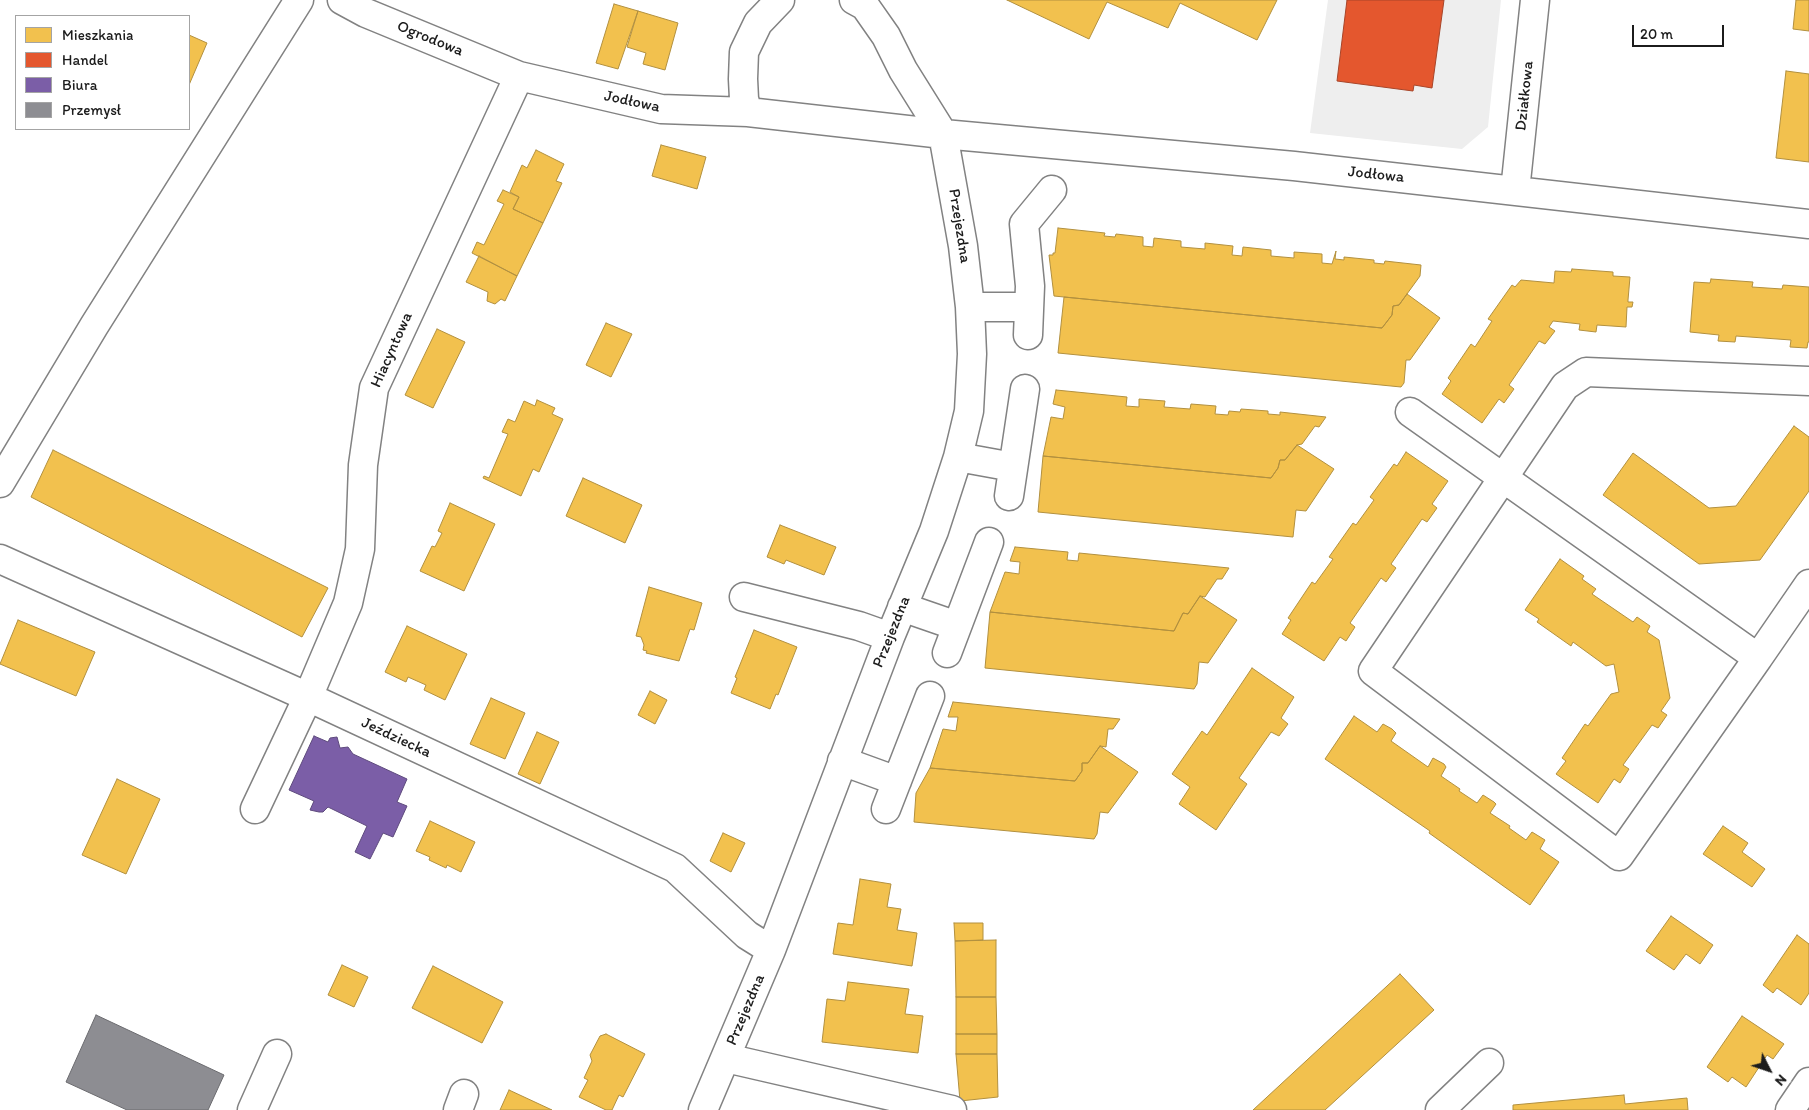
<!DOCTYPE html>
<meta charset="utf-8">
<style>
body{margin:0}
#map{position:relative;width:1809px;height:1110px;overflow:hidden;background:#fff;font-family:Itim,sans-serif}
canvas{display:block}
.legend{position:absolute;left:15px;top:15px;width:175px;height:115px;box-sizing:border-box;background:#fff;border:1px solid #a4a4a4;margin:0;padding:6px 9px;list-style:none;font-size:15px;color:#1c1c1c}
.legend li{display:flex;align-items:center;gap:10px;height:25px}
.legend b{width:25px;border:1px solid #a4a4a4}
.north{position:absolute;left:1744px;top:1045px;width:50px;height:50px;-webkit-text-stroke:4px #fff;paint-order:stroke;rotate:131deg;font-size:14px;font-weight:700;line-height:20px;text-align:center;color:#1c1c1c}
.north::after{content:'';display:block;margin:auto;width:18px;height:22px;background:#1c1c1c;clip-path:polygon(50% 0,100% 100%,50% 72%,0 100%)}
.scale{position:absolute;left:1632px;top:25px;width:92px;height:22px;box-sizing:border-box;border:2px solid #1c1c1c;border-top:0;padding-left:6px;font-size:15px;line-height:18px;white-space:nowrap;color:#1c1c1c;-webkit-text-stroke:4px #fff;paint-order:stroke}
</style>
<div id="map">
<canvas width="1809" height="1110"></canvas>
<ul class="legend">
<li><b style="height:14px;background:#f2c14e"></b>Mieszkania</li>
<li><b style="height:14px;background:#e4572e"></b>Handel</li>
<li><b style="height:14px;background:#7b5ea7"></b>Biura</li>
<li><b style="height:14px;background:#8d8d92"></b>Przemysł</li>
</ul>
<div class="north">N</div>
<div class="scale">20 m</div>
</div>
<script>
const ctx = document.querySelector('canvas').getContext('2d');
ctx.lineJoin = 'round';
function fill(path, color) {
  ctx.fillStyle = color;
  ctx.fill(path, 'evenodd');
}
function poly(rows) {
  const path = new Path2D();
  for (const r of rows) {
    path.moveTo(r[0], r[1]);
    for (let i = 2; i < r.length; i += 2) path.lineTo(r[i], r[i + 1]);
  }
  return path;
}
function stroke(path, color, width, dash) {
  ctx.strokeStyle = color;
  ctx.lineWidth = width;
  ctx.lineCap = dash ? 'butt' : 'round';
  ctx.setLineDash(dash || []);
  ctx.stroke(path);
}
function write(font, color, halo, rows, align = 'center') {
  ctx.font = font + ' Itim,sans-serif';
  ctx.lineWidth = 5;
  ctx.setLineDash([]);
  ctx.textBaseline = 'middle';
  ctx.strokeStyle = halo;
  ctx.fillStyle = color;
  for (const [text, x, y, turn = 0] of rows) {
    ctx.save();
    ctx.translate(x, y);
    ctx.rotate((+turn || 0) * Math.PI / 180);
    ctx.textAlign = isNaN(turn) ? turn : align;
    if (halo) ctx.strokeText(text, 0, 0);
    ctx.fillText(text, 0, 0);
    ctx.restore();
  }
}
fill(poly([
 [1328,0,1501,0,1488,127,1462,149,1310,133]
]), '#eee');
const homes = poly([
 [1007,0,1277,0,1257,40,1180,3,1168,28,1107,2,1089,39,1007,0],
 [1796,0,1809,0,1809,31,1793,29,1796,0],
 [614,4,638,11,618,69,596,63,614,4],
 [638,11,678,23,665,70,643,64,646,53,627,47,638,11],
 [189,35,207,43,189,85,189,35],
 [1786,71,1809,74,1809,162,1776,158,1786,71],
 [661,145,706,157,697,189,652,176,661,145],
 [536,150,564,164,556,181,562,183,543,223,513,209,519,197,510,192,522,165,527,168,536,150],
 [503,190,519,197,513,209,543,223,517,276,472,253,477,242,484,245,504,204,497,201,503,190],
 [1058,228,1105,233,1104,236,1115,237,1116,234,1143,237,1143,246,1153,247,1154,238,1181,241,1181,247,1205,249,1205,243,1233,246,1232,255,1242,256,1243,247,1271,250,1271,256,1294,258,1294,252,1322,254,1322,263,1332,264,1336,251,1335,259,1344,260,1344,257,1374,260,1374,263,1384,264,1385,261,1421,265,1420,276,1399,305,1393,306,1392,315,1382,328,1064,297,1054,296,1049,255,1053,255,1053,253,1055,253,1058,228],
 [479,256,517,276,505,301,501,299,495,304,487,301,488,292,466,282,479,256],
 [1572,269,1613,272,1613,276,1630,277,1628,300,1628,302,1633,302,1632,307,1627,307,1626,327,1597,325,1596,332,1579,330,1580,324,1553,321,1549,327,1555,331,1545,344,1539,341,1509,385,1514,389,1504,403,1499,399,1482,423,1442,394,1451,381,1448,378,1471,344,1475,347,1492,321,1488,319,1512,285,1515,287,1521,280,1554,283,1555,271,1571,272,1572,269],
 [1711,279,1753,282,1752,287,1782,289,1783,285,1809,287,1809,342,1808,342,1807,348,1790,347,1791,340,1736,336,1735,342,1718,341,1719,335,1690,332,1694,282,1710,283,1711,279],
 [1407,294,1440,318,1410,360,1406,360,1404,383,1401,387,1058,353,1064,297,1382,328,1392,315,1393,306,1399,305,1407,294],
 [606,323,632,334,611,377,586,365,606,323],
 [437,329,465,342,433,408,405,395,437,329],
 [1056,390,1127,397,1126,406,1139,407,1139,399,1165,401,1164,407,1190,409,1191,404,1216,406,1215,414,1228,415,1229,411,1240,412,1241,409,1268,411,1268,414,1280,415,1280,412,1326,417,1319,427,1315,426,1302,444,1297,445,1285,460,1280,460,1278,468,1271,478,1043,456,1051,417,1063,419,1065,407,1053,404,1056,390],
 [537,400,555,408,552,414,563,419,539,472,533,469,521,496,483,478,484,476,489,478,508,434,502,432,508,419,515,422,524,401,535,406,537,400],
 [1794,426,1809,437,1809,491,1760,560,1699,564,1603,495,1633,453,1709,508,1736,506,1794,426],
 [1297,445,1334,469,1306,511,1296,510,1293,537,1038,512,1043,456,1271,478,1278,468,1280,460,1285,460,1297,445],
 [53,450,328,588,302,637,31,497,53,450],
 [1406,452,1448,481,1432,504,1437,508,1427,522,1422,519,1391,564,1396,568,1386,582,1381,578,1350,623,1355,627,1346,641,1340,637,1324,661,1282,634,1291,620,1288,618,1312,582,1315,584,1333,559,1329,557,1353,523,1356,525,1374,500,1370,497,1394,464,1397,466,1406,452],
 [583,478,642,505,625,543,566,516,583,478],
 [450,503,495,524,464,591,420,571,432,546,435,547,442,533,438,531,450,503],
 [780,525,836,547,824,575,786,560,784,564,767,557,780,525],
 [1015,547,1068,552,1067,560,1078,561,1079,553,1229,568,1222,579,1217,579,1205,597,1200,596,1188,614,1183,613,1174,631,990,612,1005,572,1019,574,1020,562,1010,561,1015,547],
 [1560,559,1584,576,1582,579,1596,589,1592,594,1633,622,1637,617,1650,626,1647,632,1659,640,1670,698,1661,711,1667,715,1658,728,1652,725,1623,765,1629,769,1620,783,1614,779,1598,803,1556,774,1566,761,1562,758,1585,724,1588,726,1611,694,1619,692,1614,664,1606,666,1573,642,1571,646,1537,622,1539,619,1525,610,1560,559],
 [649,587,702,603,694,630,690,629,679,661,646,653,647,651,643,650,644,645,641,637,636,636,649,587],
 [1200,596,1237,620,1208,663,1199,662,1197,684,1194,689,985,668,990,612,1174,631,1183,613,1188,614,1200,596],
 [18,620,95,652,76,696,0,664,18,620],
 [407,626,467,654,445,700,424,690,426,685,408,677,406,682,385,672,407,626],
 [754,630,797,647,778,695,776,694,770,709,731,693,737,678,735,677,754,630],
 [1252,668,1294,697,1281,718,1288,724,1279,736,1271,732,1239,778,1247,784,1216,830,1179,804,1190,787,1172,774,1202,731,1207,735,1252,668],
 [650,691,667,700,655,724,638,715,650,691],
 [491,698,525,713,505,759,470,744,491,698],
 [953,702,1120,719,1113,729,1108,729,1106,747,1100,746,1088,763,1082,763,1082,771,1075,781,930,768,943,729,956,731,958,717,948,717,953,702],
 [1354,716,1377,732,1383,724,1392,729,1396,733,1391,741,1428,767,1433,758,1444,764,1446,767,1441,776,1460,789,1459,791,1477,803,1483,795,1494,802,1496,804,1490,813,1510,826,1509,828,1526,840,1532,832,1545,840,1540,849,1559,862,1530,905,1429,833,1430,831,1325,759,1354,716],
 [537,732,559,742,540,784,518,774,537,732],
 [1100,746,1138,772,1108,813,1100,812,1097,834,1094,839,914,822,916,793,930,768,1075,781,1082,771,1082,763,1088,763,1100,746],
 [117,779,160,799,126,874,82,855,117,779],
 [430,821,475,842,461,872,447,865,446,868,429,860,430,857,416,851,430,821],
 [1723,826,1748,843,1742,852,1765,869,1752,887,1703,854,1723,826],
 [723,833,745,843,731,872,710,861,723,833],
 [860,879,891,884,887,907,901,909,897,930,917,933,912,966,833,954,838,923,853,925,860,879],
 [1671,916,1713,945,1700,964,1686,954,1674,970,1646,951,1671,916],
 [954,923,983,923,983,940,955,941,954,923],
 [1797,935,1809,944,1809,993,1801,1005,1777,988,1773,993,1763,985,1797,935],
 [996,940,996,997,956,997,955,941,996,940],
 [342,965,368,977,354,1007,328,995,342,965],
 [433,966,503,1002,482,1043,412,1008,433,966],
 [1400,974,1434,1010,1325,1110,1253,1110,1400,974],
 [848,982,909,989,905,1014,923,1016,918,1053,822,1042,827,999,845,1001,848,982],
 [956,997,996,997,997,1034,956,1034,956,997],
 [1742,1016,1784,1044,1773,1059,1767,1055,1746,1087,1732,1077,1728,1082,1707,1067,1742,1016],
 [606,1034,645,1054,623,1097,619,1095,612,1110,606,1110,579,1097,588,1080,584,1078,592,1061,590,1055,600,1036,606,1034],
 [956,1034,997,1034,997,1054,956,1054,956,1034],
 [956,1054,997,1054,998,1097,960,1101,956,1054],
 [509,1090,552,1110,500,1110,509,1090],
 [1624,1095,1625,1104,1687,1098,1688,1110,1513,1110,1513,1105,1624,1095]
]);
fill(homes, '#f2c14e');
stroke(homes, '#b2903f', 1);
const shops = poly([
 [1347,0,1444,0,1432,88,1414,85,1413,91,1337,81,1347,0]
]);
fill(shops, '#e4572e');
stroke(shops, '#a84529', 1);
const offices = poly([
 [314,736,328,742,330,738,337,737,340,748,348,747,353,754,407,779,397,802,407,806,393,837,383,833,370,859,355,852,367,826,328,807,323,812,319,812,310,810,314,801,289,790,314,736]
]);
fill(offices, '#7b5ea7');
stroke(offices, '#5e4a7d', 1);
const industry = poly([
 [96,1015,224,1075,208,1110,127,1110,66,1082,96,1015]
]);
fill(industry, '#8d8d92');
stroke(industry, '#6b6b6f', 1);
const minor = poly([
 [342,0,366,13,519,76,661,109,748,112,943,134,1294,166,1809,224],
 [748,112,744,99,743,79,744,52,758,23,780,0],
 [1515,191,1535,0],
 [970,307,1029,307],
 [1028,335,1030,286,1024,224,1052,190],
 [1410,412,1758,658,1809,584],
 [958,457,1013,467],
 [0,483,94,326,299,0],
 [1009,496,1025,389],
 [0,559,308,697,675,868,747,935,771,950],
 [744,597,859,626,890,637],
 [902,607,957,626],
 [947,653,989,542],
 [1758,658,1619,856,1373,671,1565,386,1586,372,1809,381],
 [842,761,897,781],
 [255,809,308,697,348,603,360,549,363,465,374,388,519,76],
 [886,809,930,696],
 [726,1058,952,1110],
 [252,1110,277,1054],
 [458,1110,464,1094],
 [703,1110,771,950,890,637,934,531,958,457,969,411,972,354,970,307,963,246,943,134,903,70,886,36,865,6,854,0],
 [1440,1110,1489,1063],
 [1790,1110,1809,1082]
]);
stroke(minor, '#828282', 31);
stroke(minor, '#fff', 28);
write('16px', '#1c1c1c', '#fff', [
 ["Ogrodowa",430,39,22],
 ["Działkowa",1525,96,-84],
 ["Jodłowa",632,102,12],
 ["Jodłowa",1376,175,6],
 ["Przejezdna",959,226,81],
 ["Hiacyntowa",392,350,-66],
 ["Przejezdna",892,632,-68],
 ["Jeździecka",396,738,25],
 ["Przejezdna",746,1010,-67]
]);
</script>
